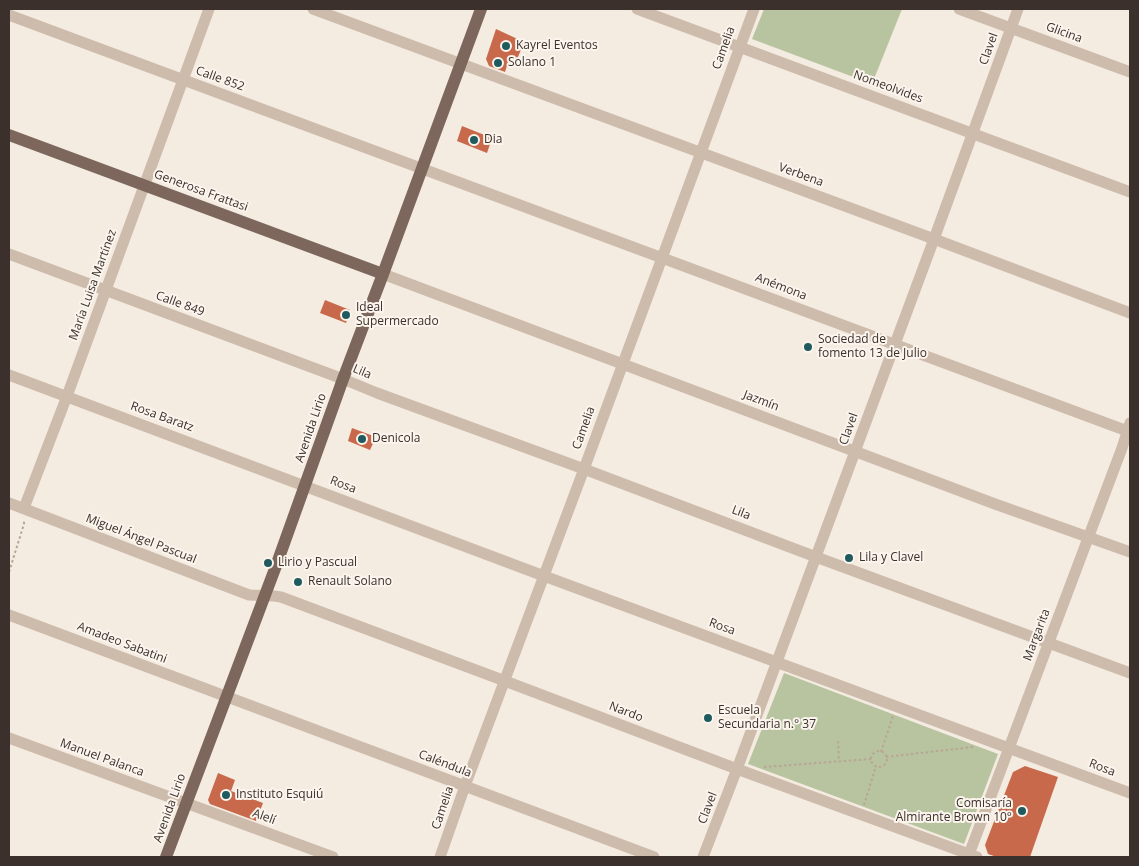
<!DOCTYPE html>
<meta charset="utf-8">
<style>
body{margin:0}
#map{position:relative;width:1139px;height:866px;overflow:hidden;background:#f4ebe1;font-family:"Open Sans",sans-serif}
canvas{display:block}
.frame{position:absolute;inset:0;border:10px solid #3b302b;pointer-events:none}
</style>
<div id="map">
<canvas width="1139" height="866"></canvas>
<div class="frame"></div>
</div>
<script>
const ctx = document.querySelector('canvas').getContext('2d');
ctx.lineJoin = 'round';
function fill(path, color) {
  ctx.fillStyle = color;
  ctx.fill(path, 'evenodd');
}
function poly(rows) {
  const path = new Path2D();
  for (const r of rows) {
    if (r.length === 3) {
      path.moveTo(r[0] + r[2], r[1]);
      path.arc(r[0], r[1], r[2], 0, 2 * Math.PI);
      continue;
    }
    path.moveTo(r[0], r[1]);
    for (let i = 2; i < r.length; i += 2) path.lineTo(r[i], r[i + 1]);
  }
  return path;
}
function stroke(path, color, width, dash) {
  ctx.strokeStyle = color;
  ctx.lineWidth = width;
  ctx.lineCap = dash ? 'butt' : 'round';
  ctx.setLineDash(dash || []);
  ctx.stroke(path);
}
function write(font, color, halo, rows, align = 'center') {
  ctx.font = font + ' "Open Sans",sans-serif';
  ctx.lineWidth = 4;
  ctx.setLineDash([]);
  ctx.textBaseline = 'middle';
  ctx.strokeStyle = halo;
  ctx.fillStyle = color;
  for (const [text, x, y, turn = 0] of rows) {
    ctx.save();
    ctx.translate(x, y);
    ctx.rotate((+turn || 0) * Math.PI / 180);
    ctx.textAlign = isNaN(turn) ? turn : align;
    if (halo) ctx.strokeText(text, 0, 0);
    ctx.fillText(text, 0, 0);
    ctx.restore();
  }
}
fill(poly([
 [764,9,902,9,872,84,752,39],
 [784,673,998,754,964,844,748,764]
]), '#b8c4a0');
fill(poly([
 [496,29,524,42,516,62,509,59,505,72,489,66,486,59],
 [462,126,492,138,487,153,457,141],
 [325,300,350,310,346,323,320,313],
 [352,428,376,437,370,450,348,441],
 [1025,766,1058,777,1030,857,997,857,988,854,985,845,1013,772],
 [218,773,235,780,231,791,263,803,256,821,210,804,208,800]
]), '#c8694b');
stroke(poly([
 [9,572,24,524,24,521],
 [838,741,839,761],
 [879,759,8],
 [881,752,893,716],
 [886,757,973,747],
 [764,767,871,759],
 [864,805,876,766]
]), '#b9a596', 2, [2.5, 2.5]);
stroke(poly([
 [313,9,934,239,1130,313],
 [637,9,1130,192],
 [959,9,1130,72],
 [9,15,1130,432],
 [9,254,343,379,377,393,584,469,816,557,1130,673],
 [383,274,995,504,1130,552],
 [9,375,544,576,1130,793],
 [9,503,249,595,274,596,281,597,505,681,737,769,977,857],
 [24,508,67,396,209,9],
 [9,615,654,857],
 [9,738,333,857],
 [440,857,465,786,584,469,754,9],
 [703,857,737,769,934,239,1018,9],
 [968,857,1122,448,1130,423]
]), '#cdbbac', 11);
stroke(poly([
 [9,135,383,274],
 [166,857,276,566,343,379,383,274,481,9]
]), '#7d675c', 12);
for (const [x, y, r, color] of [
 [506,46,5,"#1f5a5e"],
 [498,63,5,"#1f5a5e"],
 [474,140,5,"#1f5a5e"],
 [346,315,5,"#1f5a5e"],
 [808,347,5,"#1f5a5e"],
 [362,439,5,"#1f5a5e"],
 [849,558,5,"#1f5a5e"],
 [268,563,5,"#1f5a5e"],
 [298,582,5,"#1f5a5e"],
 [708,718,5,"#1f5a5e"],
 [226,795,5,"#1f5a5e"],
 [1022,811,5,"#1f5a5e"]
]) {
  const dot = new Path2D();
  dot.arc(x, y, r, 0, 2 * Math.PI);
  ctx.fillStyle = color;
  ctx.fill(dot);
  stroke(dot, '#fbf5ee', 2);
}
write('12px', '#3b302b', '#fbf5ee', [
 ["Glicina",1064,33,20],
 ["Camelia",724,48,-70],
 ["Clavel",989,49,-70],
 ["Calle 852",220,79,20],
 ["Nomeolvides",888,87,20],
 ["Verbena",801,175,20],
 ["Generosa Frattasi",201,191,20],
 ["María Luisa Martínez",93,285,-70],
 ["Anémona",781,287,21],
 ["Calle 849",180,304,20],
 ["Lila",362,372,23],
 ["Jazmín",761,401,21],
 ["Rosa Baratz",162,417,20],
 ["Avenida Lirio",311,428,-71],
 ["Camelia",584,428,-70],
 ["Clavel",849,429,-70],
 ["Rosa",343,485,21],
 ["Lila",741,513,21],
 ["Miguel Ángel Pascual",141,539,21],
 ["Rosa",722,627,20],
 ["Margarita",1037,635,-69],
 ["Amadeo Sabatini",122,643,21],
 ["Nardo",626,712,21],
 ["Manuel Palanca",102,758,20],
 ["Caléndula",445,764,21],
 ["Rosa",1102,768,21],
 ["Avenida Lirio",170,808,-70],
 ["Camelia",443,808,-71],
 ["Clavel",708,808,-69],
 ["Alelí",264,817,20]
]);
write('12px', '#3b302b', '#fbf5ee', [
 ["Kayrel Eventos",516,46],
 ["Solano 1",508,63],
 ["Dia",484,140],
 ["Ideal",356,308],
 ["Supermercado",356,322],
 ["Sociedad de",818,340],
 ["fomento 13 de Julio",818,354],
 ["Denicola",372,439],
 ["Lila y Clavel",859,558],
 ["Lirio y Pascual",278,563],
 ["Renault Solano",308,582],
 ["Escuela",718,711],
 ["Secundaria n.° 37",718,725],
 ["Instituto Esquiú",236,795],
 ["Comisaría",1012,804,"right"],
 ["Almirante Brown 10°",1012,818,"right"]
], 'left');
</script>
